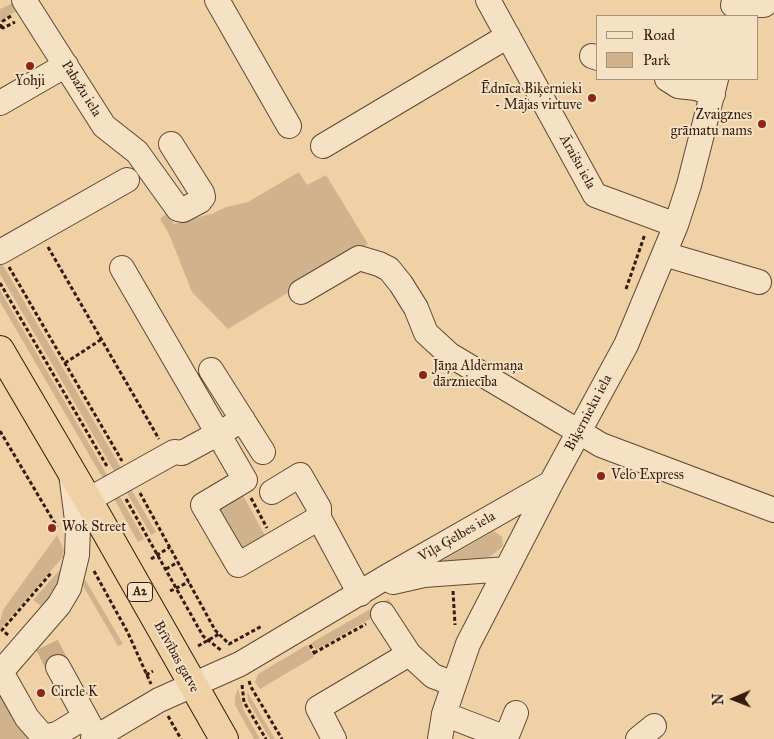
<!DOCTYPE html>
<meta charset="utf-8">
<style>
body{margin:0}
#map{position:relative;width:774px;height:739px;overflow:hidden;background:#f0d1a5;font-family:"IM FELL Great Primer",serif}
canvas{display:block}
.legend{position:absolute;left:596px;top:15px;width:162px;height:65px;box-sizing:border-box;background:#f5e1c4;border:1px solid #a8927c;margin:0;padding:6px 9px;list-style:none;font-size:15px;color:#341b0f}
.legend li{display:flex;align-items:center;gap:10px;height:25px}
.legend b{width:25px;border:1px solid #a8927c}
.north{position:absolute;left:709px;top:674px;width:50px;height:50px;-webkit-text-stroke:4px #f5e1c4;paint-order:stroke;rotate:269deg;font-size:14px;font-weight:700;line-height:20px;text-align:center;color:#341b0f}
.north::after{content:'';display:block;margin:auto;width:18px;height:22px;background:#341b0f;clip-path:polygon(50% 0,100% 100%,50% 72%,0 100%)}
</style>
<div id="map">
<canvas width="774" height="739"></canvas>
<ul class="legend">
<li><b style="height:6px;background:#f5e1c4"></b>Road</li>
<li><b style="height:14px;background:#d0b28c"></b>Park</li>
</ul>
<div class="north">N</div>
</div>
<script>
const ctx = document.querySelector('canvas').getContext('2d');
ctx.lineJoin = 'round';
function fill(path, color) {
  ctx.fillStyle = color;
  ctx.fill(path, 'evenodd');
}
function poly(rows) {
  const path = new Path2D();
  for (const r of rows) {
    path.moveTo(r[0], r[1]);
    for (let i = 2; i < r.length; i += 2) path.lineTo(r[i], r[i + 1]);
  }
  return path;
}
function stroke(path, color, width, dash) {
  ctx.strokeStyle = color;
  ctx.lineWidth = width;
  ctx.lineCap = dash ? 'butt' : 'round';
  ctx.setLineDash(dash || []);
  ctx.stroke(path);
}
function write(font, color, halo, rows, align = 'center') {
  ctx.font = font + ' "IM FELL Great Primer",serif';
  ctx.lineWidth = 4;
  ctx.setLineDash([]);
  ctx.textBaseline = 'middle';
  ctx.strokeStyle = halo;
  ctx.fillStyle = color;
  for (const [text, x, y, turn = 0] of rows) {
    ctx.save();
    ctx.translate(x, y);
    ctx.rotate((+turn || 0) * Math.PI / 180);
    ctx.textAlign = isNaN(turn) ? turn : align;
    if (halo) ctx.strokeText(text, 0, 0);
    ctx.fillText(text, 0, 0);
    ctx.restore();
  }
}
fill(poly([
 [15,2,25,8,11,14,0,22,0,9],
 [299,172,307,185,326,175,368,244,228,329,192,292,169,234,160,219,166,214,174,224,214,213,226,207,248,202],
 [0,260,124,473,117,476,0,274],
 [0,290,110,480,105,482,0,302],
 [128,484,156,532,151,535,123,486],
 [116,490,144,539,138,542,111,493],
 [240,490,267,539,238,555,212,505],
 [494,531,502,537,503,546,491,556,480,560,440,562],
 [57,535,64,550,63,557,0,629,0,621,3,610],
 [64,565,61,590,43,608,33,600],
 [83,576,123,644,118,646,82,584],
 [388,599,392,603,382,612,316,650,311,643],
 [307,645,314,657,260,689,255,682,258,674],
 [238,688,244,711,260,739,254,739,235,705,235,697],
 [247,691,275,739,270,739,248,701],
 [0,695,2,695,13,715,11,716,15,723,17,722,28,739,0,739]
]), '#d0b28c');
stroke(poly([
 [47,645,58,667]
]), '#caad87', 24, [24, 12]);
const minor = poly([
 [24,0,104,126,137,152,178,209,183,210,200,201,203,197,202,193,171,144],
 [217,0,289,126],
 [488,0,595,195,676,225],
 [733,5,764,5,770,0],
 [592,56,598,58],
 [667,79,678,86,696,88,713,94],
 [0,103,66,65],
 [323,146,508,36],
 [0,252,127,180],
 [664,254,759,282],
 [122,268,245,480,203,505,238,565,319,518,360,594],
 [301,292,359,258,379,264,389,269,401,284,416,308,426,333,450,355,601,445,774,510],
 [211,370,263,452],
 [272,492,300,475,319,508,319,518],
 [88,500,174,452,182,453,243,420],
 [393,582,424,575,507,569],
 [383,614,409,654],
 [58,667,93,731],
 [1,672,27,718,41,734,48,736,57,734,85,717],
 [0,673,59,605,69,588,77,555,78,528,71,473],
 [444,714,506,738,516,713],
 [93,739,159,700,240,664,388,576,551,483],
 [334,739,318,708,409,654,433,676,454,684],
 [440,739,444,714,468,644,551,483,626,345,676,225,689,185,716,79],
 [638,739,654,726]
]);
const highway = poly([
 [0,350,88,500,224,739]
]);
stroke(minor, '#634834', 26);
stroke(highway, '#341b0f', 30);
stroke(poly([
 [1,27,3,28,15,22],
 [0,28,3,21,11,16],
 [48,247,159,439],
 [9,267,122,461],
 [0,283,108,468],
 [626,289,645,234],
 [65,363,102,339],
 [0,431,57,527],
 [140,493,215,630,229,644,262,626],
 [251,498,267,528],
 [126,499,203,636,222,651],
 [151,559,170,547],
 [166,569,178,562],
 [94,571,128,633,151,684],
 [170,591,189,582],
 [453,591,455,625],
 [8,635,2,630,52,572],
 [310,645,316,656],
 [198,646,219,634],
 [314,653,366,624],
 [146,675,153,671],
 [249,681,251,687,282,739],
 [242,685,244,702,266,739],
 [168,716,181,739]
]), '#341b0f', 3, [4, 2.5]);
stroke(minor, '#f5e1c4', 24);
stroke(highway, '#f0d1a5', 28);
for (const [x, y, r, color] of [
 [30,66,5,"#8f2418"],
 [592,98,5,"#8f2418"],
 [762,124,5,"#8f2418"],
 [423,375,5,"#8f2418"],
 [601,476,5,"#8f2418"],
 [52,528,5,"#8f2418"],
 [41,693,5,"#8f2418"]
]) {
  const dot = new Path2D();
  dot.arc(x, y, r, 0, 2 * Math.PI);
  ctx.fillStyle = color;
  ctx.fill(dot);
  stroke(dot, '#f5e1c4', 2);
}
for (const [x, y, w] of [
 [140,592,25]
]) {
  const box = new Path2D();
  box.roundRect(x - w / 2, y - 9.5, w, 19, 4);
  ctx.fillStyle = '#f5e1c4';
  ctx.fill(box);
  stroke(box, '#341b0f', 1);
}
write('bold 12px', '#341b0f', null, [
 ["A2",140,592]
]);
write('14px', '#341b0f', '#f5e1c4', [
 ["Yohji",30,82,"center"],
 ["Ēdnīca Biķernieki",582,90,"right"],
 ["- Mājas virtuve",582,106,"right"],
 ["Zvaigznes",752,116,"right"],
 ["grāmatu nams",752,132,"right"],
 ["Jāņa Aldermaņa",433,367],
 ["dārzniecība",433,383],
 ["Velo Express",611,476],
 ["Wok Street",62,528],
 ["Circle K",51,693]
], 'left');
write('14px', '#341b0f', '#f5e1c4', [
 ["Pabažu iela",81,89,58],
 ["Āraišu iela",577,162,61],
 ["Biķernieku iela",589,413,-62],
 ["Viļa Ģelbes iela",457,537,-30],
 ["Brīvības gatve",176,657,61]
]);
</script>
